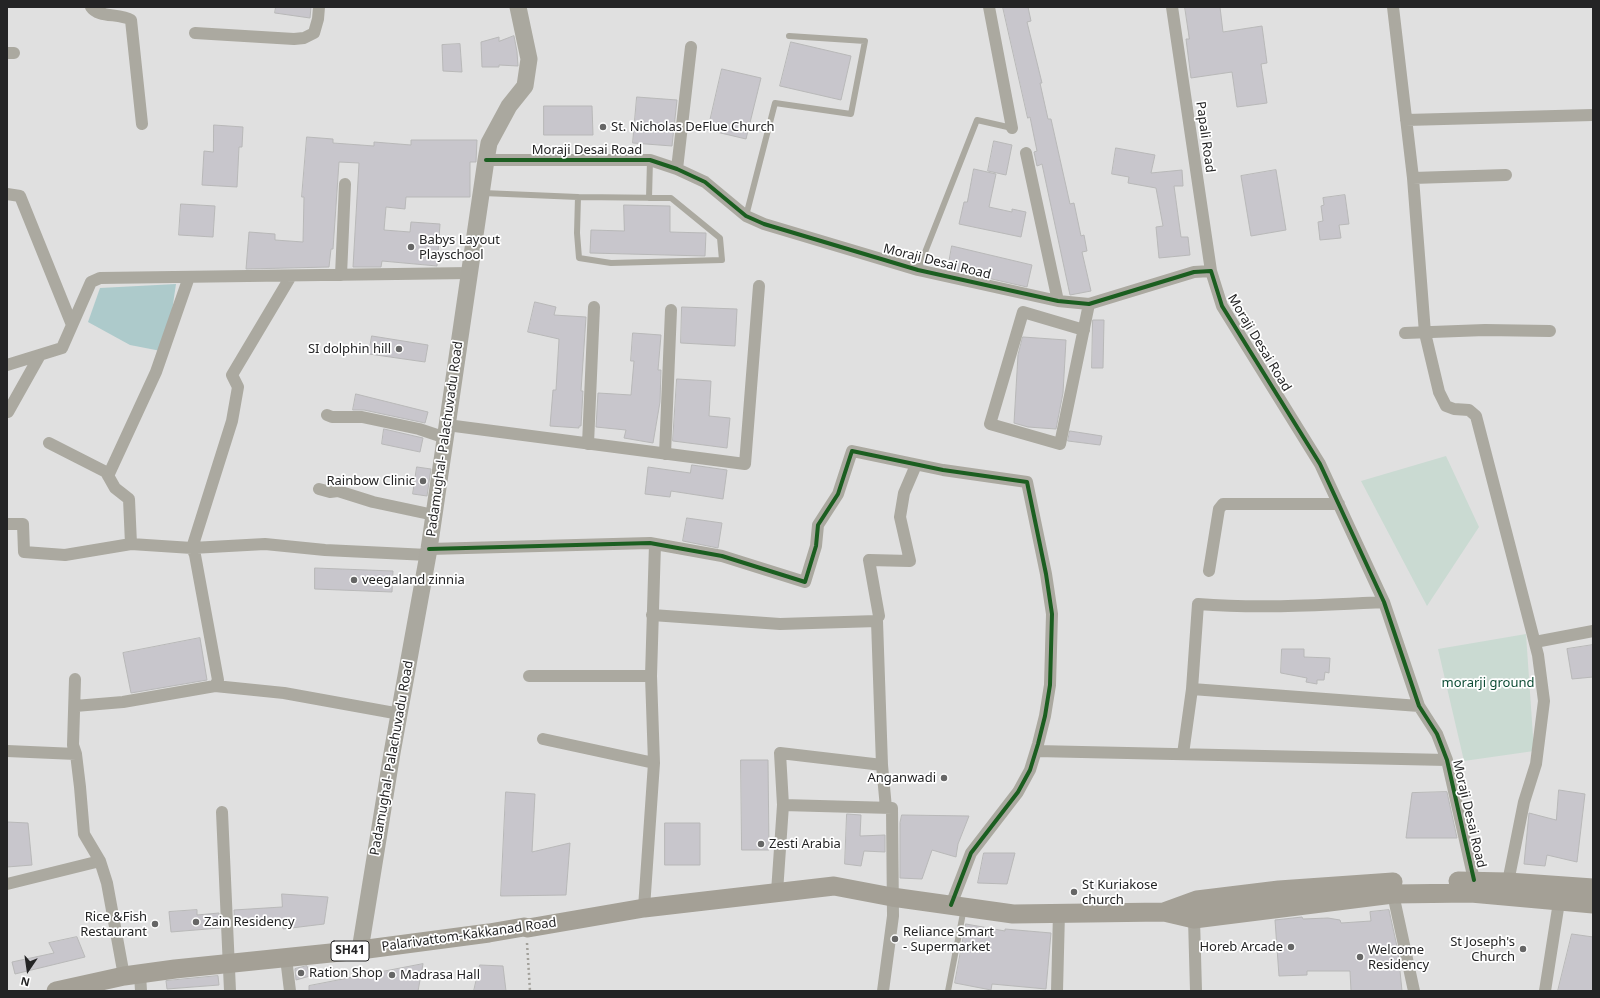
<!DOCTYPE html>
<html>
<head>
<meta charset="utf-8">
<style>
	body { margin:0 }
	#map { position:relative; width:1600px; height:998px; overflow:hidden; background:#e0e0e0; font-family:"Noto Sans",sans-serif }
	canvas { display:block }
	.frame { position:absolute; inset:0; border:8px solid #242425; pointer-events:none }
	.north { position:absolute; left:8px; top:950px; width:40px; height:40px; -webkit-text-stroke:3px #fff; paint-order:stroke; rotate:193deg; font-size:11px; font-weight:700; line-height:16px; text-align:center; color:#242425 }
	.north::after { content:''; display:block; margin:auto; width:14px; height:18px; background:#242425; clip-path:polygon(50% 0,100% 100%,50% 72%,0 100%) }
</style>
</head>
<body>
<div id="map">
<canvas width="1600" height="998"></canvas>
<div class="frame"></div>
<div class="north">N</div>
</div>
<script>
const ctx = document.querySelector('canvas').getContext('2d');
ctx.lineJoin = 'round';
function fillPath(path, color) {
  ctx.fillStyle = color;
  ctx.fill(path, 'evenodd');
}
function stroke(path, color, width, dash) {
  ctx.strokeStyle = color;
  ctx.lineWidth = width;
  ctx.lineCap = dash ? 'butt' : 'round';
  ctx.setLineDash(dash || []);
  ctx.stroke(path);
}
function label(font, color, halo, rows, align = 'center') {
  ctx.font = font + ' "Noto Sans",sans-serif';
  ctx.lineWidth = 3.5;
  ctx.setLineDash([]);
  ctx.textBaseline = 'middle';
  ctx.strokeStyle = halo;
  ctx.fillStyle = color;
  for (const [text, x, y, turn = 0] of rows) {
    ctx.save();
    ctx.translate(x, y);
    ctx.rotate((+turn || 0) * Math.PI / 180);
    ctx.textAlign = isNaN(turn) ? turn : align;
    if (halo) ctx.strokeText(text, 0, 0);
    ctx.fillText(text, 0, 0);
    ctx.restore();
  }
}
fillPath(new Path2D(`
	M1446,456L1479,527L1427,606L1361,481Z
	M1526,634L1534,751L1464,761L1438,649Z`), '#cadad2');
fillPath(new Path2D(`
	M176,284L166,352L130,345L88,322L100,288Z`), '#adcacb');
const building = new Path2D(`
	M276,7H311L310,18L275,13Z
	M1003,7H1028L1031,21L1027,22L1042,83H1040L1048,119H1051L1070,204L1074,203L1081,236L1084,235L1087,251L1082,252L1091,291L1070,295L1042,164L1037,166L1034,152L1037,151L1030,117L1028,118Z
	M1185,7H1220L1223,32L1262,26L1267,63L1261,64L1267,103L1237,107L1232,72L1191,78L1186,39H1189Z
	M514,36L517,52L518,66L499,65V67H482L481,42L499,37V41Z
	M791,42L851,56L841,100L780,86Z
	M460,44L462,72L443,71L442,45Z
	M722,69L761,78L746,139L708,130Z
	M637,97L677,100L672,146L633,143Z
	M544,106H592L593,135H544Z
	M214,125L243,127L242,147H239L237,187L202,185L204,151L213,152Z
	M307,137L333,139V143L374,146V142L411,145V140H477L476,162H470V197H406L405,209L386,207L384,230L410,232L411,222L440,224L437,266L382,261L381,267H353L359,163L339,162L333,249H331L329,267L246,269L249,232L275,234V240L303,242L304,197H302Z
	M994,141L1012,145L1006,175L988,171Z
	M1116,148L1155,155L1151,173L1182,170L1183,186H1174L1181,237H1188L1190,255L1159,258L1156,227L1163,226L1156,188L1128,183L1129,177L1112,174Z
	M974,169L996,174L989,207L1012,212V209L1026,212L1021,237L959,224L964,202H967Z
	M1276,170L1286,230L1251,236L1241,176Z
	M1345,195L1349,224L1339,225L1341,238L1320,240L1318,222L1323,221L1321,206L1324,205L1323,198Z
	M181,204L215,206L213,237L179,235Z
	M624,205L670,206V232L706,233L705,256L590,253L591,230L624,231Z
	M952,246L1032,265L1027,287L948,269Z
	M535,302L556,307L554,315L586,317L581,391H583L581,426H579V428L550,426L553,390H556L559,339L528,332Z
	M682,307L737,309L735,346L681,343Z
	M1093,320H1104L1103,368H1092Z
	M633,333L661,335L658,370H661L660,402L653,443L624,438L626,430L596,427L598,393L631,395L634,361H631Z
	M372,336L428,345L425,362L369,354Z
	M1023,337L1066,340L1063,393L1056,429L1028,427L1014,423L1018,355Z
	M677,379L711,381L709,416L730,418L727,448L673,441Z
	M356,394L428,412L425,423L364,410H353Z
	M384,429L423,438L420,452L382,444Z
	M1070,431L1102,436L1100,445L1068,441Z
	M692,465L727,470L723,499L671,491L670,497L645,494L648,467L690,473Z
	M417,467L431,469L427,496L413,494Z
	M687,518L722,523L718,548L683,541Z
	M315,568L393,571L392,592L315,589Z
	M200,638L207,680L131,693L123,653Z
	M1593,645V677L1572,679L1567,649Z
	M1282,649H1304V657L1330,658L1329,673L1325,672L1324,680H1317V684L1306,682L1307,678L1281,673Z
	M741,760H768L769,850H742Z
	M1559,790L1585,794L1577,862L1547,855L1545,866L1524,864L1529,813L1556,820Z
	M506,792L535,794L532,852L570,843L566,895L501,896Z
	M1447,792L1457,838H1406L1412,793Z
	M847,814L861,815L860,836L885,835V852L864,851L861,866L845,864Z
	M902,815L969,816L958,844L956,857L932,850L922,879L900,878V823Z
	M7,822L28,823L32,865L7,867Z
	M665,823H700V865H665Z
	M984,853H1015L1007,884L978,883Z
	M282,894L328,897L324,924L283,929V923L235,926L234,910L282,907Z
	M197,910V915L219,913L220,928L171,932L169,912Z
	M1389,910L1398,951L1402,991H1351L1350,971H1307V975L1279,976L1275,920L1302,917L1303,919L1328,918L1340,920L1341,923L1371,921L1370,912Z
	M966,924L1005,931V929L1051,933L1046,989L992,984L991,990L955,983Z
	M1572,934L1593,937V991H1558Z
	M77,937L85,957L15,974L12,962L54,953L49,943Z
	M423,964L418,991H309V986Z
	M480,965L503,966L506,991H474Z
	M307,966L310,976L296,980L295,969Z
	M218,976L219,985L167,989L166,981Z`);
fillPath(building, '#c8c6cc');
stroke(building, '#b8b8b8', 1);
stroke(new Path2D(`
	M527,943L530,991`), '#a2a09a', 2.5, [2, 3]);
stroke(new Path2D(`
	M483,193L578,197L577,233L579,258L611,263L722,260L720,238L671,198L578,197
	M649,198L650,160
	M746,216L775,103L851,114L865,41L789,36
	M918,270L977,120L1012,128
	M948,991L964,908`), '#aba9a0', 6);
stroke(new Path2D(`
	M91,7C98,18 120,13 131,20L142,124
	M989,7L1012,128
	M1172,7L1211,271
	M1393,7L1413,178L1425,333L1439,392L1446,406L1454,409L1469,410L1476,416L1538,655L1544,701L1536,764L1524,802L1508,882
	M195,33L294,39L304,38L314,33L318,19L319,7
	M7,53H14
	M1406,120L1593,115
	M1026,153L1058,301
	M486,160H650L677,169L705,182L746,216L764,224L918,270L1058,301L1089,304L1194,272L1211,271L1222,306L1320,464L1384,602L1419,706L1437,734L1447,760L1474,880
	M677,169L691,47
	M1413,178L1506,175
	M7,194L20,196L72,325
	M341,275L345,184
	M291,276L232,375L238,387L232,421L192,548L265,544L325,550L428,555
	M1084,330L1023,312L990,424L1060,444L1089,304
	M1405,333L1485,330L1550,331
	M7,365L62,348L91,282L100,278L470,273
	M8,412L40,355
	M327,415L332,417H362L419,429L446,438
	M447,425L745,464L759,286
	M49,443L106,472L115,488L129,499L131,544
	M588,444L594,307
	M665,454L671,310
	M108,476L156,372L189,277
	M319,489L330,492L338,491L373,502L434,515
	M7,524H23L24,552L65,555L131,544L192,548L195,555L218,680L215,686L123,702L75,706
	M429,549L650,543L722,556L805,582L816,546L818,525L838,494L852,451L943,470L1027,482L1046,574L1052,614L1050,685L1045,716L1038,744L1030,770L1018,792L971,853L951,905
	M1209,571L1219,509L1223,504H1339
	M652,615L780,624L877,621L882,765L780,753L783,805L777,892
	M879,616L869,560L910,561L900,517L904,493L916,465
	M1535,642L1593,631
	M529,676H651
	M75,679L73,745L76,754L80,787L84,834L100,861L107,883L124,976
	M215,686L284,693L400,714
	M1192,689L1198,604C1261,609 1321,605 1384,602
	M543,739L654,763
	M7,751L76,754
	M1036,751L1447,760
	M1183,754L1192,689L1419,706
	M882,765L886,808
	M783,805L892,808L893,916L883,991
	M222,812L230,991
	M7,884L100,861
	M1393,894L1414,991
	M644,908L654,763L651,676L655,544
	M1194,919L1196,991
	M286,958L290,991
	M140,974L141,991
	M1057,991L1059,913
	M1545,991L1559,902`), '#aba9a0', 12);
stroke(new Path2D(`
	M360,950L392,753L429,549L486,160L489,143L509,106L525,86L529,59L518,7`), '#aaa89f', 17);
stroke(new Path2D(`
	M1458,881L1508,882L1593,888
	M1164,912L1197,900L1279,890L1393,882
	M56,991L124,976L175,969L360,950L489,933L524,927L528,928L644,908L834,886L892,897L1013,914L1164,912L1194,919L1393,894L1471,893L1593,904`), '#a4a096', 19);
stroke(new Path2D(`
	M486,160H650L677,169L705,182L746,216L764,224L918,270L1058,301L1089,304L1194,272L1211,271L1222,306L1320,464L1384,602L1419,706L1437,734L1447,760L1474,880
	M429,549L650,543L722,556L805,582L816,546L818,525L838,494L852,451L943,470L1027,482L1046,574L1052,614L1050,685L1045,716L1038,744L1030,770L1018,792L971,853L951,905`), '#1b5e20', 4);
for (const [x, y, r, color] of [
	[603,127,4,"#666"],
	[411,247,4,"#666"],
	[399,349,4,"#666"],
	[423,481,4,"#666"],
	[354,580,4,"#666"],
	[944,778,4,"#666"],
	[761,844,4,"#666"],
	[1074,892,4,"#666"],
	[196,922,4,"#666"],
	[155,924,4,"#666"],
	[895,939,4,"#666"],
	[1291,947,4,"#666"],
	[1523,949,4,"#666"],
	[1360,957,4,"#666"],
	[301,973,4,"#666"],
	[392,975,4,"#666"]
]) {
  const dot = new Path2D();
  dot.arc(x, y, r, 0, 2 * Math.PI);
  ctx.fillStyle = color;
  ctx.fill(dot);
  stroke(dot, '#fff', 1.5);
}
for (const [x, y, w] of [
	[350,951,38]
]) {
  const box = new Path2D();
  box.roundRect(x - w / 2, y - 10, w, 20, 3);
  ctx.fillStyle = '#fff';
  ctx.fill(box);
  stroke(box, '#242425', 1);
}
label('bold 12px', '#242425', null, [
	["SH41",350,951]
]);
label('13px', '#242425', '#fff', [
	["St. Nicholas DeFlue Church",611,127],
	["Babys Layout",419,240],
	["Playschool",419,255],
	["SI dolphin hill",391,349,"right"],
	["Rainbow Clinic",415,481,"right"],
	["veegaland zinnia",362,580],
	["Anganwadi",936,778,"right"],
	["Zesti Arabia",769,844],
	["St Kuriakose",1082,885],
	["church",1082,900],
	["Rice &Fish",147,917,"right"],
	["Restaurant",147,932,"right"],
	["Zain Residency",204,922],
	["Reliance Smart",903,932],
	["- Supermarket",903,947],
	["St Joseph's",1515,942,"right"],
	["Church",1515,957,"right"],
	["Horeb Arcade",1283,947,"right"],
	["Welcome",1368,950],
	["Residency",1368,965],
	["Ration Shop",309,973],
	["Madrasa Hall",400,975]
], 'left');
label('13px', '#242425', '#fff', [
	["Papali Road",1205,137,82],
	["Moraji Desai Road",587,150],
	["Moraji Desai Road",937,262,14],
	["Moraji Desai Road",1259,343,59],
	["Padamughal- Palachuvadu Road",445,439,-82],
	["Padamughal- Palachuvadu Road",392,758,-80],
	["Moraji Desai Road",1469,814,77],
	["Palarivattom-Kakkanad Road",469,935,-8]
]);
label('13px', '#0d4c35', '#fff', [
	["morarji ground",1488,683]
]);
</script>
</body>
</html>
